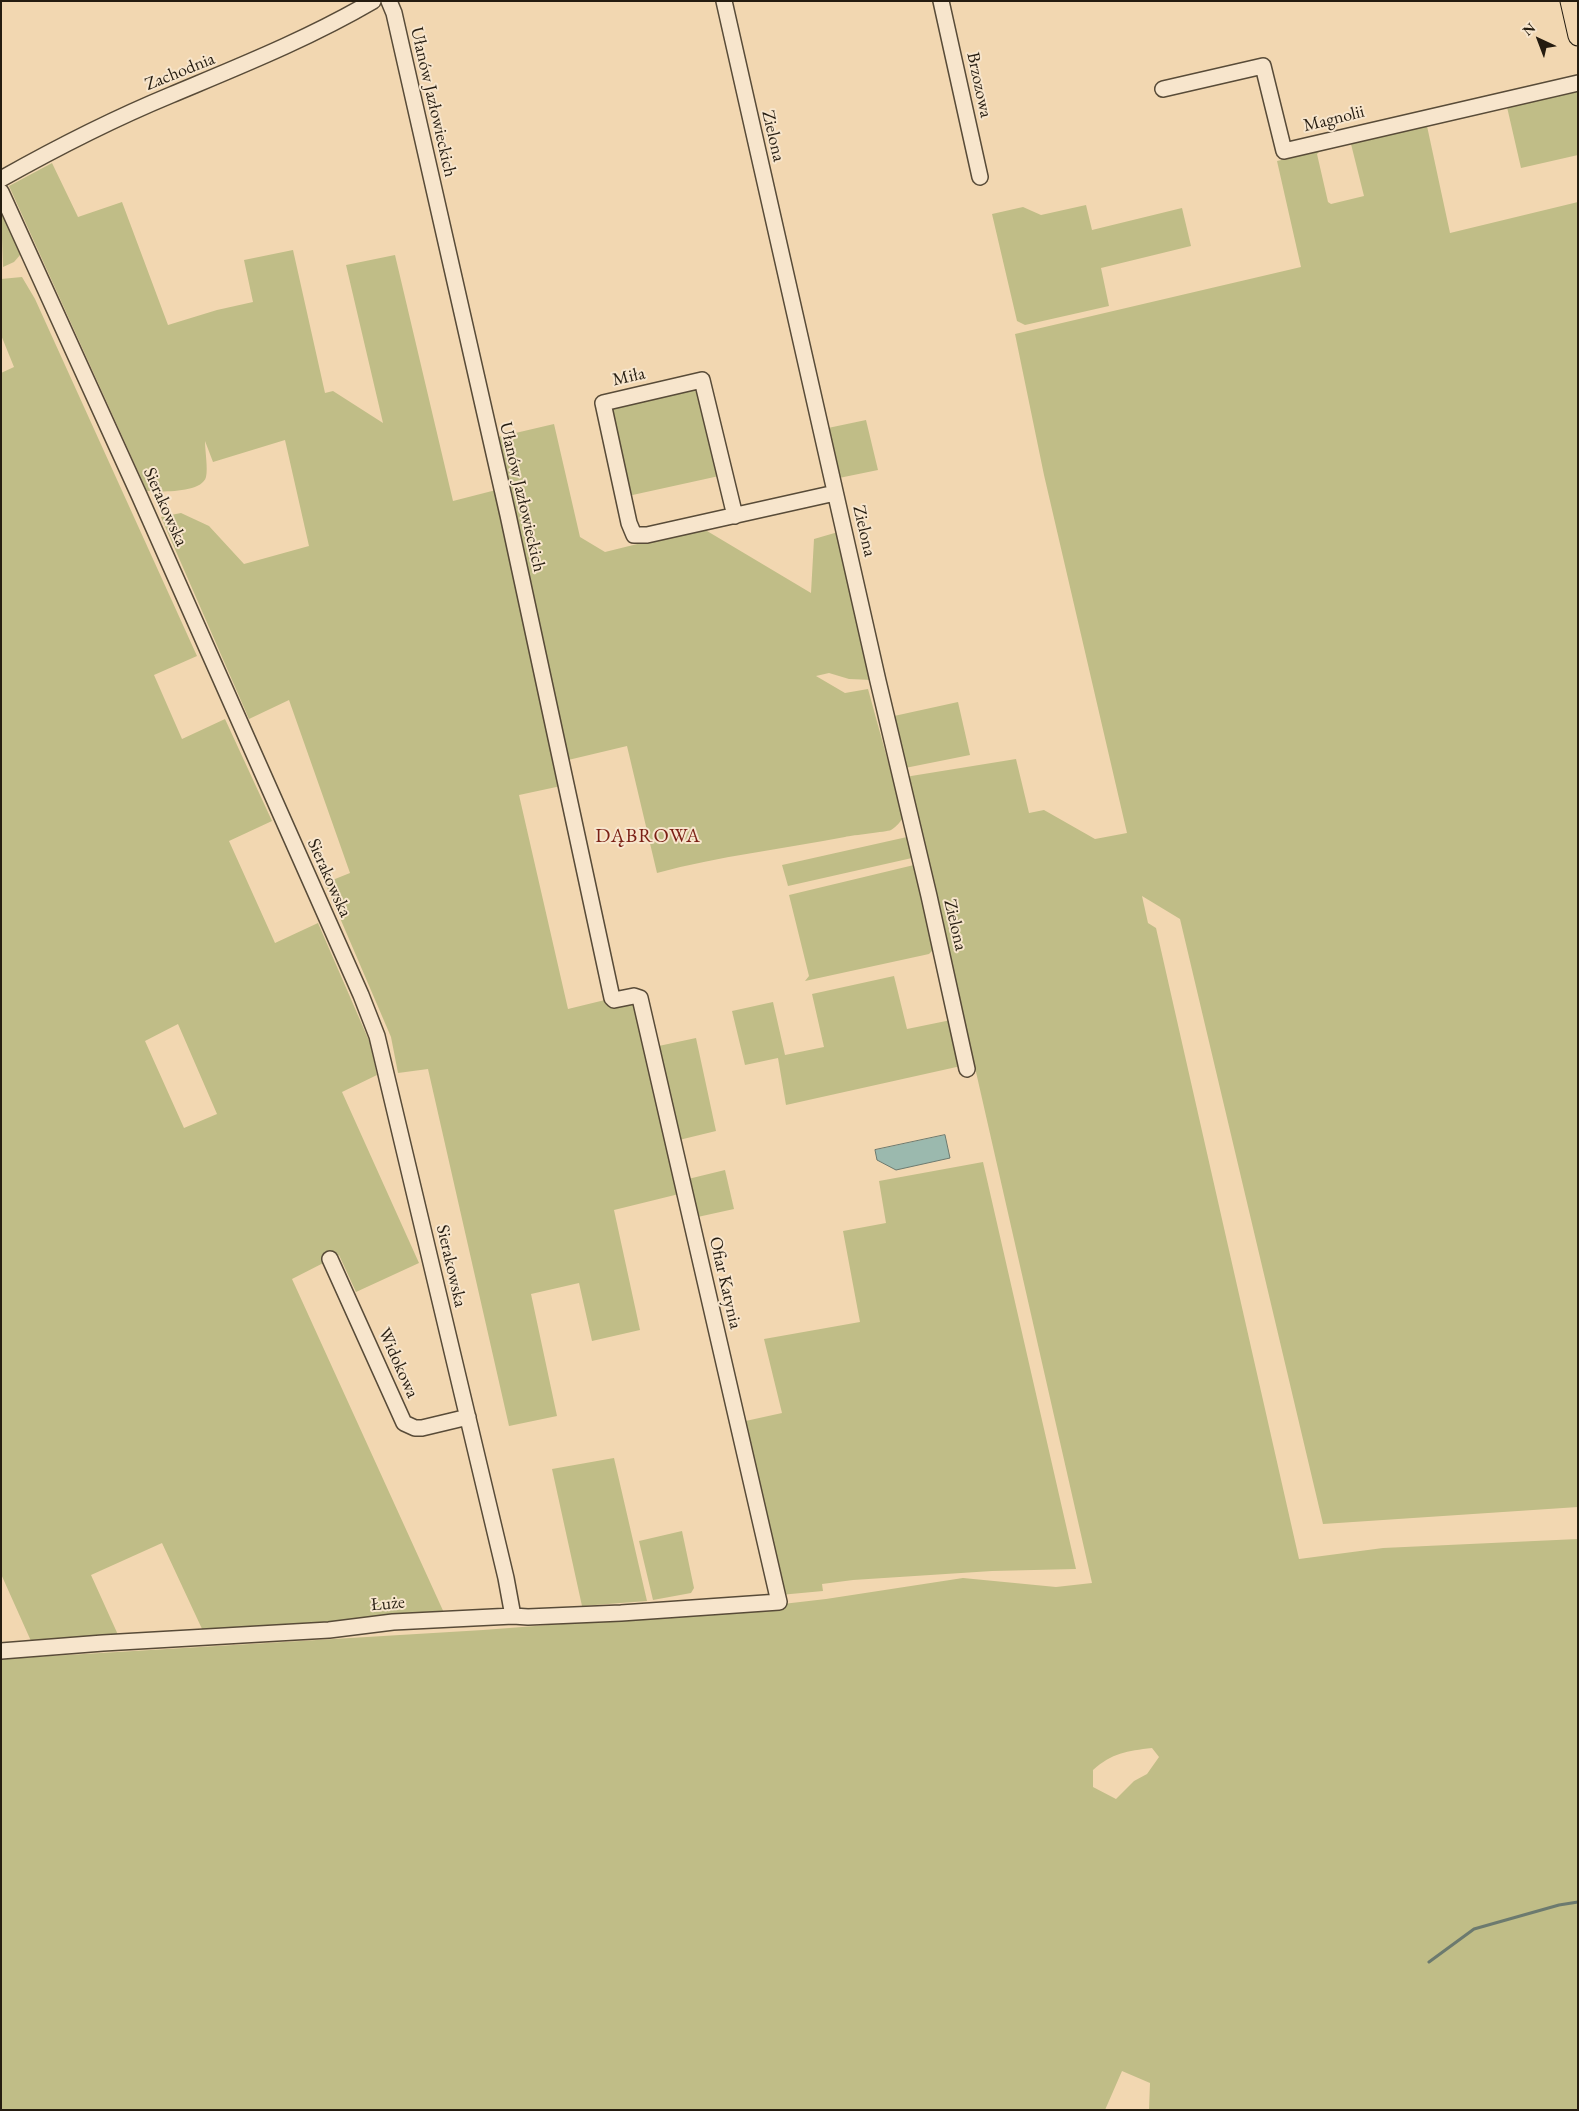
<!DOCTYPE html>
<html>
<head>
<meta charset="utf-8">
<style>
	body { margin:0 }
	#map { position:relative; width:1579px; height:2111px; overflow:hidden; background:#f2d7b1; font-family:"EB Garamond",serif }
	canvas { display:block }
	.frame { position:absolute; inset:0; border:2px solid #251c10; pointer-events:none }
	.north { position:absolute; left:1514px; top:15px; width:50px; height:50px; -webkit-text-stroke:4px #f7e5cc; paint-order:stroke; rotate:317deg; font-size:14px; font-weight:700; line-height:20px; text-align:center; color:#251c10 }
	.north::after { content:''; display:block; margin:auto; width:18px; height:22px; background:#251c10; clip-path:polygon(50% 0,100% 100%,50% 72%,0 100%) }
</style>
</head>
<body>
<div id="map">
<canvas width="1579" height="2111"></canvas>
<div class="frame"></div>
<div class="north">N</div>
</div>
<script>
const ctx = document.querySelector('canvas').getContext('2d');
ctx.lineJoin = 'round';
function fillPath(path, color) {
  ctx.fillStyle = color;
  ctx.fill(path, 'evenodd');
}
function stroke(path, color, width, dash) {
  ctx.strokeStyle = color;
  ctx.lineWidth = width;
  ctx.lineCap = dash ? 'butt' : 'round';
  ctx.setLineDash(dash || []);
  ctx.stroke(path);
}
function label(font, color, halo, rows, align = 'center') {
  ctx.font = font + ' "EB Garamond",serif';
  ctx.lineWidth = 4;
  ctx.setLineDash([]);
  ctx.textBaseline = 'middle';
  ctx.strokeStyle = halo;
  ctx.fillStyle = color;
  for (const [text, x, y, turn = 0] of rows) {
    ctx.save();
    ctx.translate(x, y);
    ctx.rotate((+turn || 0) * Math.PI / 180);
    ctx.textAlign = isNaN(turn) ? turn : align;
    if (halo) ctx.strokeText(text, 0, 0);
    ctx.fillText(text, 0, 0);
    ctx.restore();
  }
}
fillPath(new Path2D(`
	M1578,90V155L1521,168L1507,107Z
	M1427,126L1450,233L1578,202V1507L1323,1524L1180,919L1142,896L1148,923L1156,928L1299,1559L1383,1548L1578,1539V2110H1149L1150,2083L1122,2071L1105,2110H1V1659L483,1630L705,1613L826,1599L963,1578L1056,1587L1092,1583L976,1072L961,1023L905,777L1016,759L1029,813L1044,810L1095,839L1127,833L1044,475L1015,334L1301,267L1277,161L1320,151L1317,154L1328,202L1331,204L1364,196L1351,144ZM1152,1748L1159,1757L1147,1774L1134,1781L1116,1799L1093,1787V1770C1112,1753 1127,1751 1152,1748Z
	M52,163L78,217L122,202L168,325L217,310L253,302L244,260L293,250L325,393L333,391L383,423L346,265L395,255L453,501L496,490L561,786L519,795L568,1009L609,999L633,998L683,1193L614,1210L640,1330L592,1341L579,1283L531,1294L557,1416L509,1426L428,1069L398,1073L391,1037L325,883L350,873L289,700L249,719L161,517L181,513L209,526L244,564L309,546L285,440L213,462L205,441C205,451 208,468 206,477C202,493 160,492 147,491L9,186Z
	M1086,205L1092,230L1182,208L1191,246L1101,268L1109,306L1025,325L1017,321L992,214L1023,207L1041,215Z
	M1,209L20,245L21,254L14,262L3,267Z
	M22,277L35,299L197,656L154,675L182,739L225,719L272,821L229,841L275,943L318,923L370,1043L377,1075L342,1092L419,1263L356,1292L339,1255L292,1279L445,1615L203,1631L162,1543L91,1575L119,1637L31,1641L1,1574V373L14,367L1,335V279ZM178,1024L217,1114L184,1128L145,1041Z
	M690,388L701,395L719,476L628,496L610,414L616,405Z
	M866,420L878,470L839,478L828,428Z
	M554,424L580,537L605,552L702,528L811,593L814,539L838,532L873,680L849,679L829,673L816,676L845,693L868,689L903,816C902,821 896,827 891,830C886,832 853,835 845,837C783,849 719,856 657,873L627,746L564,761L494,438Z
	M958,702L970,755L905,768L894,716Z
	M907,837L912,858L788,886L782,865Z
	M914,865L933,950L929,954L805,981L809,976L789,895Z
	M894,976L907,1029L951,1020L961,1066L786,1105L778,1058L745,1065L732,1011L773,1002L785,1055L824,1047L812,994Z
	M696,1038L716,1131L675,1141L654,1047Z
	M983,1162L1076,1569L992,1571L853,1580L822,1584L823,1591L780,1595L741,1422L782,1413L764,1339L860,1322L843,1231L886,1223L879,1181Z
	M725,1170L734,1209L693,1218L684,1180Z
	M614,1458L647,1601L582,1606L552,1469Z
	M682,1531L694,1588L691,1593L653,1600L639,1541Z`), '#c0bd87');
const water = new Path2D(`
	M945,1135L950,1158L896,1170L877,1160L875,1150Z`);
fillPath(water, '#9bb9ae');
stroke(water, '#6c7a6f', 1);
stroke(new Path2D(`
	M1429,1962L1474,1929L1559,1905L1578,1902`), '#6c7a6f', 3);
const minor = new Path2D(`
	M724,1L878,681L929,896L967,1069
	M941,1L980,177
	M1163,89L1263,66L1284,151L1578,83
	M1,179C56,148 113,119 171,95C240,66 308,39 373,1
	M1,192L139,495L361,995L377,1036L506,1578L513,1616
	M735,516L702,380L603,403L629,523L634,535H647L835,493
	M330,1259L404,1423L415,1428H422L468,1417
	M1,1651L103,1643L329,1630L393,1622L513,1616L528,1617L621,1613L779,1602L640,998L634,996L614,1000L612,998L508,515L394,13L389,1`);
const major = new Path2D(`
	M1570,1L1578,36`);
stroke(minor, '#584b38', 18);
stroke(major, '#251c10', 21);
stroke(minor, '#f7e5cc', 15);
stroke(major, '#f2d7b1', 19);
label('18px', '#251c10', '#f7e5cc', [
	["Zachodnia",180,72,-22],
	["Brzozowa",979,85,78],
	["Ułanów Jazłowieckich",433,102,77],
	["Magnolii",1334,119,-14],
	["Zielona",773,136,77],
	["Miła",629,377,-13],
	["Ułanów Jazłowieckich",522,497,77],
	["Sierakowska",165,507,66],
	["Zielona",864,531,77],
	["Sierakowska",329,878,66],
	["Zielona",955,925,77],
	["Sierakowska",451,1266,77],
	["Ofiar Katynia",725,1283,77],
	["Widokowa",398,1363,66],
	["Łuże",388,1604,-5]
]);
ctx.letterSpacing = '1px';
label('20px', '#7a1f14', '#f7e5cc', [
	["DĄBROWA",648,837]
]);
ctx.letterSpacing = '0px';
</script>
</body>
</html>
